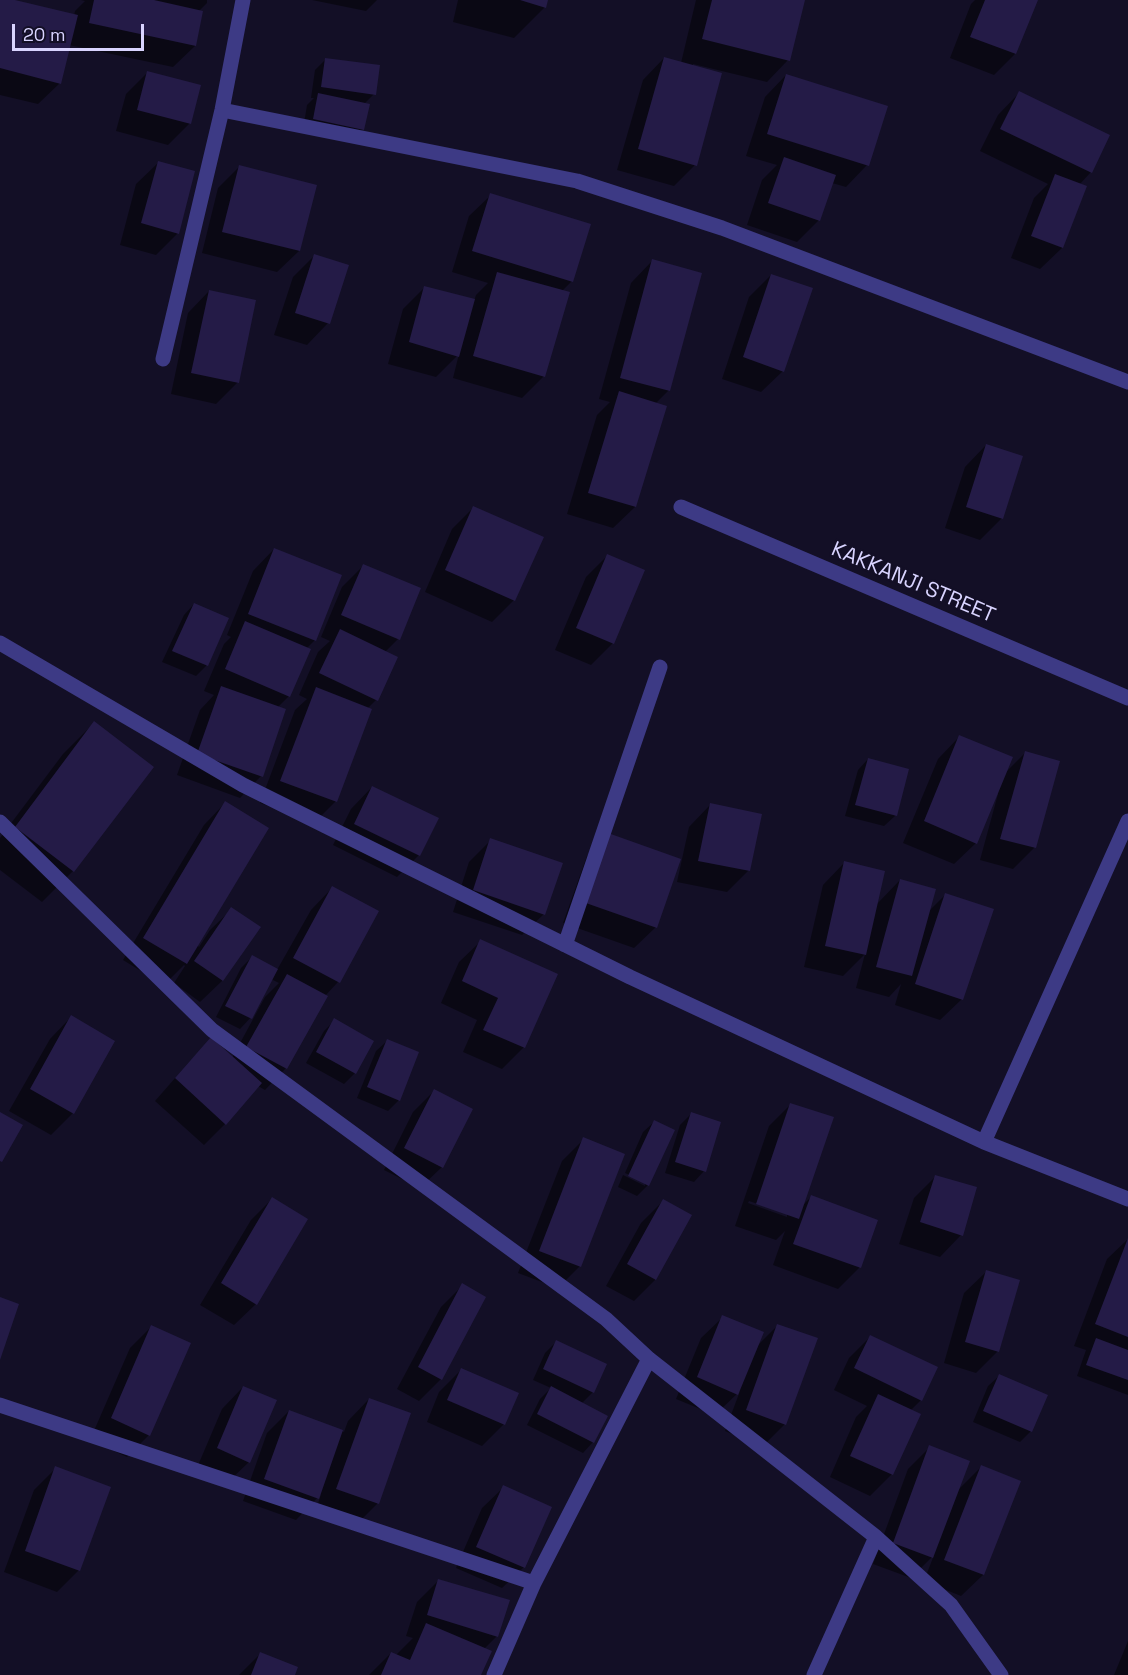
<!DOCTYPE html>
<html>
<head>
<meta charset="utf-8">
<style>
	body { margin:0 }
	#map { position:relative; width:1128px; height:1675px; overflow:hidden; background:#130f26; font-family:"Space Grotesk",sans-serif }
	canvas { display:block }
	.scale { position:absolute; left:12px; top:24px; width:132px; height:27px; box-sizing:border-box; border:3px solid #d9d4ff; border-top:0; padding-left:8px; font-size:18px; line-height:21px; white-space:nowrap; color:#d9d4ff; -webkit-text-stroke:4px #130f26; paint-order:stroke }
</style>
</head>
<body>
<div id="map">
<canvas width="1128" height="1675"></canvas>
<div class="scale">20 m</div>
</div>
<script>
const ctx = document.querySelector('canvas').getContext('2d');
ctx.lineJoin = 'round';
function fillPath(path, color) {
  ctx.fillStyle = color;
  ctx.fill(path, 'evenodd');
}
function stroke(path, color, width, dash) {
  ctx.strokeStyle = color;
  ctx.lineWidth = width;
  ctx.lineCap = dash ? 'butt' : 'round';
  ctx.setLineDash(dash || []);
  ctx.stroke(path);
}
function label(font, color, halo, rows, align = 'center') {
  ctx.font = font + ' "Space Grotesk",sans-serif';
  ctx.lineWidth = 4.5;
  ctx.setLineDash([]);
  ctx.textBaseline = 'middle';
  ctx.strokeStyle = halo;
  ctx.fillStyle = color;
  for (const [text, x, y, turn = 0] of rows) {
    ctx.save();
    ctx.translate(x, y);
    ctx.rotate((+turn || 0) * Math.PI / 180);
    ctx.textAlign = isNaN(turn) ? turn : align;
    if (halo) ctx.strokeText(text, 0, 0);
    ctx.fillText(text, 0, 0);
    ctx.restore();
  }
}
fillPath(new Path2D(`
	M0,0H9L74,16L75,11L85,1L81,0H207V3L199,11L195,46L173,67L69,45L60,83L38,104L0,95Z
	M312,0H377L366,11Z
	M458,0H547L545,7L514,38L453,22Z
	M696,0H803L788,60L767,82L693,64L695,165L674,186L617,170L643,80L664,58L681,63Z
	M975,0H1036L1015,54L994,75L950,58L971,4Z
	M326,59L374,94L364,104L363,129L352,140L303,130L307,105L314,98H311L315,70Z
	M147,73L190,123L168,145L116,131L126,94Z
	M786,75L867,165L846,187L832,183L819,220L797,242L747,225L762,180L777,165L746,156L765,97Z
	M1019,93L1091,172L1079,185L1062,248L1040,269L1011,258L1034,198L1048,184L980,151L998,115Z
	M158,163L178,233L156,255L120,245L136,184Z
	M240,166L299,251L277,272L202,253L218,188Z
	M491,195L572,281L562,291L544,376L522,398L453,378L459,354L436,377L388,364L403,309L425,287L474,301L476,295L488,283L452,272L469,216Z
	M314,256L328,323L307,345L274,335L293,277Z
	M652,261L669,390L655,404L635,507L613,528L567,514L597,415L610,402L599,399L631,283Z
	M771,275L783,371L761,392L722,379L749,297Z
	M209,291L238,382L216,404L171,394L188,313Z
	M986,445L1002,518L980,540L945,528L965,467Z
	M474,507L514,600L492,622L425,592L452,529Z
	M274,549L315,640L307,648L289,696L277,708L261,776L240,798L177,775L200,710L214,695L204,691L224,644L231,637L227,635L253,571Z
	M607,556L613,643L591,665L555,650L586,577Z
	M364,565L398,639L385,652L376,700L368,708L336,801L314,823L260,803L295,710L307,699L299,695L318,652L330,641L321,637L342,587Z
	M194,604L227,619L206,666L196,676L162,662L184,615Z
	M94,723L73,871L42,902L0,870V838L63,754Z
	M959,737L1004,774L1025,753L1058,762L1034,848L1013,869L980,860L998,794L996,793L976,843L954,864L903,843L938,759Z
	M868,759L895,816L884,826L845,816L858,770Z
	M372,787L419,855L397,877L333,845L351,809Z
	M225,803L197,945L199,947L210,930L232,909L259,927L222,981L200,1002L174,983L185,966L184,965L164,985L123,960L204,825Z
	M710,805L749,870L727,892L677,882L689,827Z
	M608,835L656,927L634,948L563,923L587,856Z
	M491,840L544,914L522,935L453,912L469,862Z
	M844,863L876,905L900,880L928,912L946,894L962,999L940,1020L895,1005L901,984L889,997L856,988L865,954L843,976L804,967L823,885Z
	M332,888L338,982L325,996L286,1068L265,1090L258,1086L225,1124L204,1145L155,1101L190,1061L211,1040L232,1058L265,997L279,983L271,979L253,1014H254L240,1029L216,1017L241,968L252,957L277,970L311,910Z
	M481,941L524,1047L502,1069L463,1052L477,1020L441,1003L459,962Z
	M71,1017L73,1113L51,1135L9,1111L50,1039Z
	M335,1020L372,1042L355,1073L344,1084L306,1063L324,1031Z
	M387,1041L399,1100L388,1111L357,1098L376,1051Z
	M434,1091L442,1167L420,1188L384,1170L413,1112Z
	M791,1104L801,1207L811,1197L876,1221L859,1268L838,1289L773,1265L785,1231L776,1240L735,1226L769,1126ZM749,1201L787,1214V1217L748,1203Z
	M691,1114L704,1171L694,1182L665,1173L680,1125Z
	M654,1122L648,1185L637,1196L618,1187L623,1175L645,1186V1182L625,1173L643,1132Z
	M584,1139L580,1266L558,1288L518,1273L562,1161Z
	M936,1176L961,1235L940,1257L899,1244L914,1198Z
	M272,1199L256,1304L234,1325L200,1305L251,1220Z
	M663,1201L655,1280L634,1301L606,1286L641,1223Z
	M1128,1239V1395L1077,1376L1086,1350L1074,1346L1107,1259Z
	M986,1272L998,1351L976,1373L944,1363L964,1293Z
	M463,1285L441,1379L419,1401L397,1389L441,1307Z
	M723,1317L756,1347L778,1325L785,1424L763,1446L725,1431L740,1391L715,1415L676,1399L701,1338Z
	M151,1327L149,1435L127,1457L90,1440L130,1348Z
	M870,1337L921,1400L910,1411L892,1474L870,1496L830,1477L856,1417L867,1406L834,1390L849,1358Z
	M556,1342L593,1392L581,1404L593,1442L583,1453L527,1425L540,1399L551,1388L533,1380L545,1353Z
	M461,1370L504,1424L482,1446L427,1422L439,1392Z
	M999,1376L1031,1431L1020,1442L973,1422L988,1386Z
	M243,1387L249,1462L227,1483L196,1470L222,1409Z
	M369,1399L409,1414L377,1504L356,1525L316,1510L321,1494L296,1520L243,1501L267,1433L289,1411L344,1432L348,1421Z
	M930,1447L957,1491L981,1467L1019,1482L983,1575L961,1596L924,1581L934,1555L911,1578L873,1564L908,1469Z
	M56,1468L79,1570L57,1592L4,1572L34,1490Z
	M504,1487L524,1567L502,1588L456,1568L482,1508Z
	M439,1580L497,1636L484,1649L480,1675H369L391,1653L396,1655L413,1638L406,1636L417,1602Z
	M1128,1641V1675H1114Z
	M261,1653L293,1675H239Z`), '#0007');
fillPath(new Path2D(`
	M0,0H15L78,15L61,84L0,68Z
	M94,0H154L203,11L196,46L89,23Z
	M520,0H548L546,8Z
	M712,0H805L790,61L702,39Z
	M985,0H1038L1016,54L970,37Z
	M664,57L722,73L697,166L638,149Z
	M325,58L380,65L376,95L321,87Z
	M147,71L201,85L191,124L137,110Z
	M786,74L888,106L869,166L767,134Z
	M1019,91L1110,135L1092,173L1000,129Z
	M318,93L370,104L364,130L313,119Z
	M784,157L836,175L820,221L768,203Z
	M158,161L195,171L179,234L141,223Z
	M239,165L317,185L300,251L222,232Z
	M1055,174L1087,186L1063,248L1031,236Z
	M490,193L591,224L573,282L472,251Z
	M314,254L349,265L330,324L295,313Z
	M652,259L702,273L670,391L620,378Z
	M497,272L570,292L545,377L473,356Z
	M771,274L813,288L784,372L743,357Z
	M424,286L475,299L459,357L409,342Z
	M209,290L256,300L239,383L191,373Z
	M619,391L667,406L636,507L588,493Z
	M986,444L1023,456L1003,519L966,507Z
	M473,506L544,537L515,601L445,570Z
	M274,548L342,575L316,641L248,614Z
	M607,554L645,570L614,644L576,628Z
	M363,564L421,588L400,640L341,615Z
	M194,603L229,618L208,666L172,651Z
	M245,621L311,649L290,697L225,669Z
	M340,629L398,657L378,701L319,673Z
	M221,686L286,709L263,777L197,754Z
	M316,687L372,709L337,802L280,781Z
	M94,721L154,767L74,872L15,827Z
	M959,735L1013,757L977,844L924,821Z
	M1025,751L1060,761L1036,848L1000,839Z
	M868,758L909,769L897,816L855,805Z
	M372,786L439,818L420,856L354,824Z
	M225,801L269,828L187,964L143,938Z
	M710,803L762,814L750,871L698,861Z
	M608,833L681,859L657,928L583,902Z
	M490,838L563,863L545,915L473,890Z
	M844,861L885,871L866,955L825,946Z
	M900,879L936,889L912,976L876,967Z
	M332,886L379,911L340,983L293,958Z
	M945,893L994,909L963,1000L915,984Z
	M231,907L261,927L223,981L194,961Z
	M480,939L558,974L525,1048L483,1030L498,998L462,981Z
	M252,955L278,969L252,1019L225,1006Z
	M287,974L328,996L287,1069L246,1047Z
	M71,1015L115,1041L74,1114L30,1089Z
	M334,1018L374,1041L356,1074L316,1052Z
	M211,1037L262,1083L226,1125L175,1078Z
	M387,1039L419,1052L400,1101L367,1087Z
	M434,1089L473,1109L443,1168L404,1148Z
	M790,1103L834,1117L799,1219L756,1204Z
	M0,1112L23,1125L2,1162L0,1161Z
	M691,1112L721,1122L706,1172L675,1162Z
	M654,1120L675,1130L649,1186L628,1176Z
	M583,1137L625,1154L581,1267L539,1251Z
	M935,1175L977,1187L963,1236L920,1222Z
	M811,1195L878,1220L861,1268L793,1244Z
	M272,1197L308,1219L257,1305L221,1283Z
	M663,1199L692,1215L656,1280L627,1264Z
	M1128,1238V1337L1095,1324Z
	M986,1270L1020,1280L999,1352L965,1342Z
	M462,1283L486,1297L442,1380L418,1367Z
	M0,1297L19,1304L0,1360Z
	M722,1315L764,1332L738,1395L697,1377Z
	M777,1324L818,1338L786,1425L746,1410Z
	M151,1325L191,1343L150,1436L111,1418Z
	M870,1335L938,1367L922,1401L854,1368Z
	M1096,1338L1128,1350V1380L1086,1365Z
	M556,1340L607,1364L594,1393L543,1369Z
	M461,1368L519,1393L505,1425L447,1400Z
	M999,1374L1048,1395L1032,1432L983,1411Z
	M243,1386L277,1400L250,1463L217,1448Z
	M551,1386L608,1416L594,1443L537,1414Z
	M878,1394L921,1414L893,1475L850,1456Z
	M369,1398L411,1413L379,1504L336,1489Z
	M289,1410L343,1430L319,1499L264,1479Z
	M929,1445L970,1461L933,1558L893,1543Z
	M981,1465L1021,1481L984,1575L944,1560Z
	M55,1466L111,1487L80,1571L25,1551Z
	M503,1485L552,1507L525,1568L476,1547Z
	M438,1579L510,1600L498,1637L427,1615Z
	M426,1623L492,1651L481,1675H381L391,1652L410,1660Z
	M260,1652L298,1667L295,1675H251Z`), '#241b47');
stroke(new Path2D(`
	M222,110L577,181L722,228L1128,382
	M163,359L222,110L243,0
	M681,507L1128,698
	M0,643L243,785L630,977L984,1142L1128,1199
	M0,822L212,1030L606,1319L649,1359L876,1537L951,1605L1001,1675
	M565,945L660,667
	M984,1142L1128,821
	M0,1405L534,1583L494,1675
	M534,1583L649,1359
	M814,1675L876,1537`), '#3d3a85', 15);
label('21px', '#d9d4ff', '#130f26', [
	["KAKKANJI STREET",913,583,23]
]);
</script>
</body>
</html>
